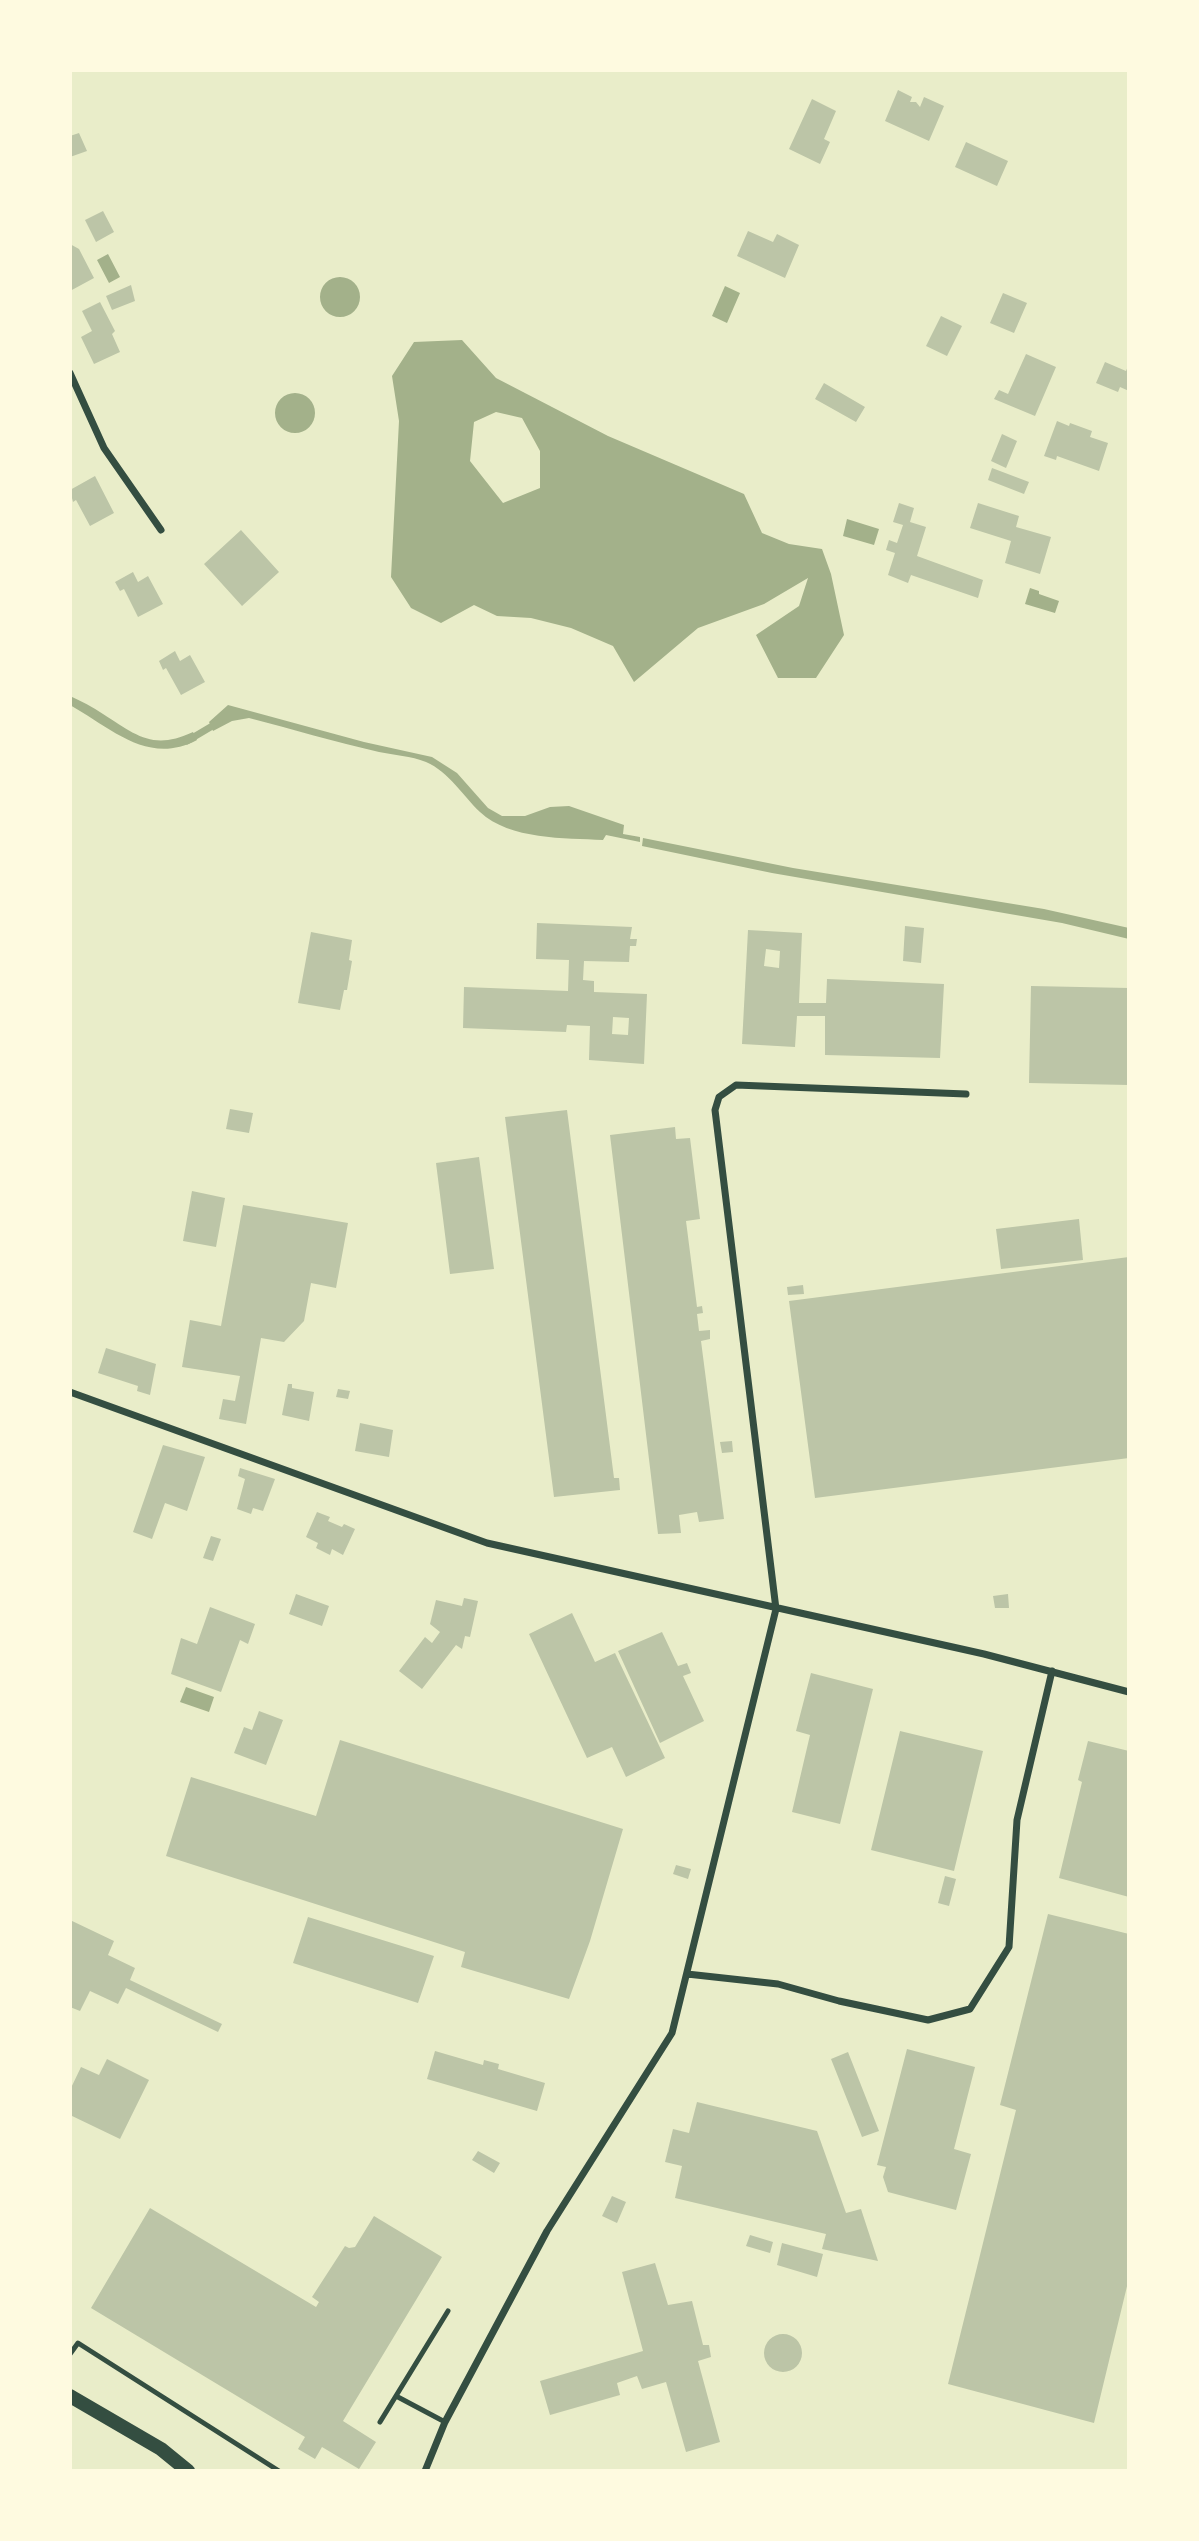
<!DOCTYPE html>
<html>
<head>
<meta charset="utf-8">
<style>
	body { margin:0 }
	#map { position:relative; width:1199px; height:2541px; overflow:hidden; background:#e9edc9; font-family:"Work Sans",sans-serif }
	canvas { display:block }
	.frame { position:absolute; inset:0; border:72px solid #fefae0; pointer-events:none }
</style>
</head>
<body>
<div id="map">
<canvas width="1199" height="2541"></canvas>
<div class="frame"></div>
</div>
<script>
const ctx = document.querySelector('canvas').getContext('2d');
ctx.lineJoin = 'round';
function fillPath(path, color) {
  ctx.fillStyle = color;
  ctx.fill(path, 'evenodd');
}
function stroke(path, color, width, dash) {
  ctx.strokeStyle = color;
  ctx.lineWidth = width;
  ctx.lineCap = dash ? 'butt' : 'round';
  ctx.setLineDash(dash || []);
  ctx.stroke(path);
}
fillPath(new Path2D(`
	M108,254L120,277L109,283L97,260Z
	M320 297a20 20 0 1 1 40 0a20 20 0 1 1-40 0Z
	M725,286L740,293L727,323L712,316Z
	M462,340L496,378L608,436L744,494L762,533L789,544L822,549L831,574L844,635L816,678H778L756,635L799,606L808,578L764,604L698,628L634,682L613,646L571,628L531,618L497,616L474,605L441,623L411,608L391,577L399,421L392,376L414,342ZM496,412L522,418L540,451V488L503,503L470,461L474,422Z
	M275 413a20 20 0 1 1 40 0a20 20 0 1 1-40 0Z
	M847,519L879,529L874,545L843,536Z
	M1030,588L1039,591V594L1059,601L1055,613L1025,604Z
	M70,696C81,701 93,707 103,714C136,735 153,751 193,732L197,740C148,766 111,728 70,705Z
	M228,705L364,742L432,757L457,773L488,808L502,816H525L550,807L569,806L624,825L623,834L640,837V842L606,835L603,840C565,838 510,840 480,812C463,796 449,772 426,762C411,756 394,755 379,752C335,742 292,729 249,718L232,721L213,731L209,722Z
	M643,838L793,868L1044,909L1129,928V939L1062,923L772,873L642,846Z
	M186,1687L214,1697L209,1712L180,1702Z`), '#a3b18a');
stroke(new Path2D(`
	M187,741L219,722`), '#a3b18a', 7);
fillPath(new Path2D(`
	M898,90L912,97L910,102H916L920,107L924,97L944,106L929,141L885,121Z
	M812,99L836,111L824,139L830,142L820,164L789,149Z
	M79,133L87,151L70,157V136Z
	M966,142L1008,161L997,186L955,167Z
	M103,211L114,232L96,242L85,220Z
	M748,231L773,242L777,234L799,245L785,278L737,256Z
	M70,244L79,249L94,278L70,291Z
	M131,285L135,301L112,310L106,296Z
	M1003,293L1027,303L1014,333L990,323Z
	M100,302L115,331L112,334L120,352L94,364L81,337L92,331L82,311Z
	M941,316L962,326L947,356L926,346Z
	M1026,354L1056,367L1035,416L994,399L999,390L1008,394Z
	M1105,362L1126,371L1129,364V391L1120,387L1118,392L1096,383Z
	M824,383L865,407L856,422L815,399Z
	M1057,421L1069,426L1070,423L1092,431L1090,437L1108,443L1099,471L1057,456L1056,460L1044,456Z
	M1002,434L1017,441L1006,468L991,461Z
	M992,468L1029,482L1024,494L988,480Z
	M95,476L114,513L90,526L76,500L73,502L70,490Z
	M899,503L914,508L910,522L926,527L917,556L983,580L978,598L911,575L908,583L888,575L895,553L886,550L889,540L897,543L903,525L893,522Z
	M978,503L1019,516L1016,527L1051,537L1040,574L1005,563L1011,541L970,528Z
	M241,530L279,572L242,606L204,564Z
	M133,572L138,582L148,576L163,604L138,617L124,589L120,591L115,582Z
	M175,651L180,661L190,655L205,682L181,695L166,668L163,670L159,661Z
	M537,923L632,927L630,939H637L636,946H630L629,962L584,961L583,980L594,981V992L647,994L644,1064L589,1060L590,1026L567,1025L566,1032L463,1028L464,987L568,991L569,960L536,959ZM613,1017L629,1018L628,1035L612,1034Z
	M905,926L924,928L921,963L903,961Z
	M748,930L802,933L799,1003H826L827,979L944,984L940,1058L825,1055V1016H797L795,1047L742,1044ZM766,949L780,951L779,968L764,966Z
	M311,932L352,940L349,960L352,961L347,990H344L340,1010L298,1003Z
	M1031,986L1129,988V1085L1029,1083Z
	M230,1109L253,1113L249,1133L226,1129Z
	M567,1110L614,1478H619L620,1490L554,1497L505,1117Z
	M675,1127L676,1139L690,1138L700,1219L686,1221L697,1307L702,1306L703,1313L697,1314L699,1331L710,1330V1339L701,1341L724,1519L699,1522L697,1512L679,1515L681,1533L658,1534L610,1135Z
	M479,1157L494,1269L450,1274L436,1163Z
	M192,1191L225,1198L216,1247L183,1241Z
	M243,1205L348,1223L336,1288L311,1283L304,1321L284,1342L261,1338L246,1424L219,1419L223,1399L235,1401L240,1376L182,1367L190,1320L221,1326Z
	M1079,1219L1083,1260L1001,1269L996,1229Z
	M1129,1257V1458L815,1498L789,1301Z
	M803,1285L804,1294L788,1295L787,1287Z
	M106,1348L156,1364L150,1395L137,1391L138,1386L98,1373Z
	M288,1384H292V1388L314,1392L309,1421L282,1415Z
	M338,1389L350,1391L348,1399L336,1397Z
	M360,1423L393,1430L389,1457L355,1451Z
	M732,1441L733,1452L722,1453L720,1442Z
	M163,1445L205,1457L187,1511L165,1503L152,1539L133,1532Z
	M240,1468L275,1479L263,1511L253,1508L251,1514L237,1509L245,1479L238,1476Z
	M317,1512L330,1517L328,1521L342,1527L344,1524L355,1529L343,1555L332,1549L330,1555L316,1548L318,1543L306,1537Z
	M211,1536L221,1539L213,1561L203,1558Z
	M296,1594L329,1606L322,1626L289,1614Z
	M1008,1594L1009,1608H995L993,1596Z
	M464,1598L478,1601L470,1637L465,1636L462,1649L456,1645L422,1689L399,1671L425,1637L432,1643L440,1632L430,1624L436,1600L462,1606Z
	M210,1607L255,1624L248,1644L240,1640L221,1692L171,1674L181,1638L197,1644Z
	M572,1613L595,1662L615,1653L665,1758L626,1777L612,1747L587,1758L529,1634Z
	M662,1632L678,1666L687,1663L691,1673L683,1676L704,1721L660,1743L618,1651Z
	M811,1673L873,1689L840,1824L792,1812L810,1735L796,1731Z
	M259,1711L283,1720L266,1765L234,1753L244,1727L252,1730Z
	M900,1731L983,1751L954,1871L871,1850Z
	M340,1740L623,1829L590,1941L569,1999L461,1967L465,1952L166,1856L191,1777L316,1816Z
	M1088,1741L1129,1751V1897L1059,1878L1082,1782L1078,1780Z
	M676,1865L691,1869L688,1879L673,1874Z
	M945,1876L956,1879L949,1906L938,1903Z
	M1048,1914L1129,1934V2278L1094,2423L948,2384L1016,2110L1000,2105Z
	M308,1917L434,1956L418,2003L293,1963Z
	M70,1920L114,1941L108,1955L135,1968L130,1980L222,2024L218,2032L126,1988L118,2004L90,1991L80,2011L70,2007Z
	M907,2049L975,2067L954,2149L971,2154L956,2210L888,2192L883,2177L886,2167L877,2165Z
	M435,2051L483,2065L484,2060L499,2064L498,2069L545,2083L537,2111L427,2079Z
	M848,2052L879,2131L862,2137L831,2059Z
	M107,2059L149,2080L120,2139L70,2115V2090L81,2067L99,2075Z
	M697,2102L817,2131L846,2213L861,2209L878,2261L822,2249L826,2234L675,2198L682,2166L665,2162L673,2129L689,2133Z
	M478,2151L500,2163L494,2173L472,2160Z
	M612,2196L626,2202L617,2223L602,2216Z
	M150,2208L316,2307L319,2302L312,2297L345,2246L349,2248L355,2247L374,2216L442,2257L343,2421L376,2442L359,2469L322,2447L315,2459L298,2449L305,2437L91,2308Z
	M750,2235L773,2242L770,2253L746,2246Z
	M782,2243L823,2254L817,2277L777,2265Z
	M655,2263L668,2305L692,2301L703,2345H709L711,2357L698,2361L720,2442L686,2452L666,2382L642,2389L637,2376L617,2383L620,2395L550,2415L540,2381L643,2351L622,2272Z
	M764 2353a19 19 0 1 1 38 0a19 19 0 1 1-38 0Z`), '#bcc5a7');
stroke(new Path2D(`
	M70,2354L78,2343L279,2471
	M396,2396L445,2422
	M380,2422L448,2311`), '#344e41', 5);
stroke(new Path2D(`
	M70,373L104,448L161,530
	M70,1392L487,1543L984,1654L1129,1692
	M687,1974L778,1984L839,2001L928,2020L970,2009L1009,1947L1017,1820L1052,1671
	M425,2471L445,2422L547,2231L672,2033L776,1609L715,1110L719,1097L736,1085L966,1094`), '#344e41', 7);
stroke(new Path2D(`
	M70,2396L161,2449L188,2471`), '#344e41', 14);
</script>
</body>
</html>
